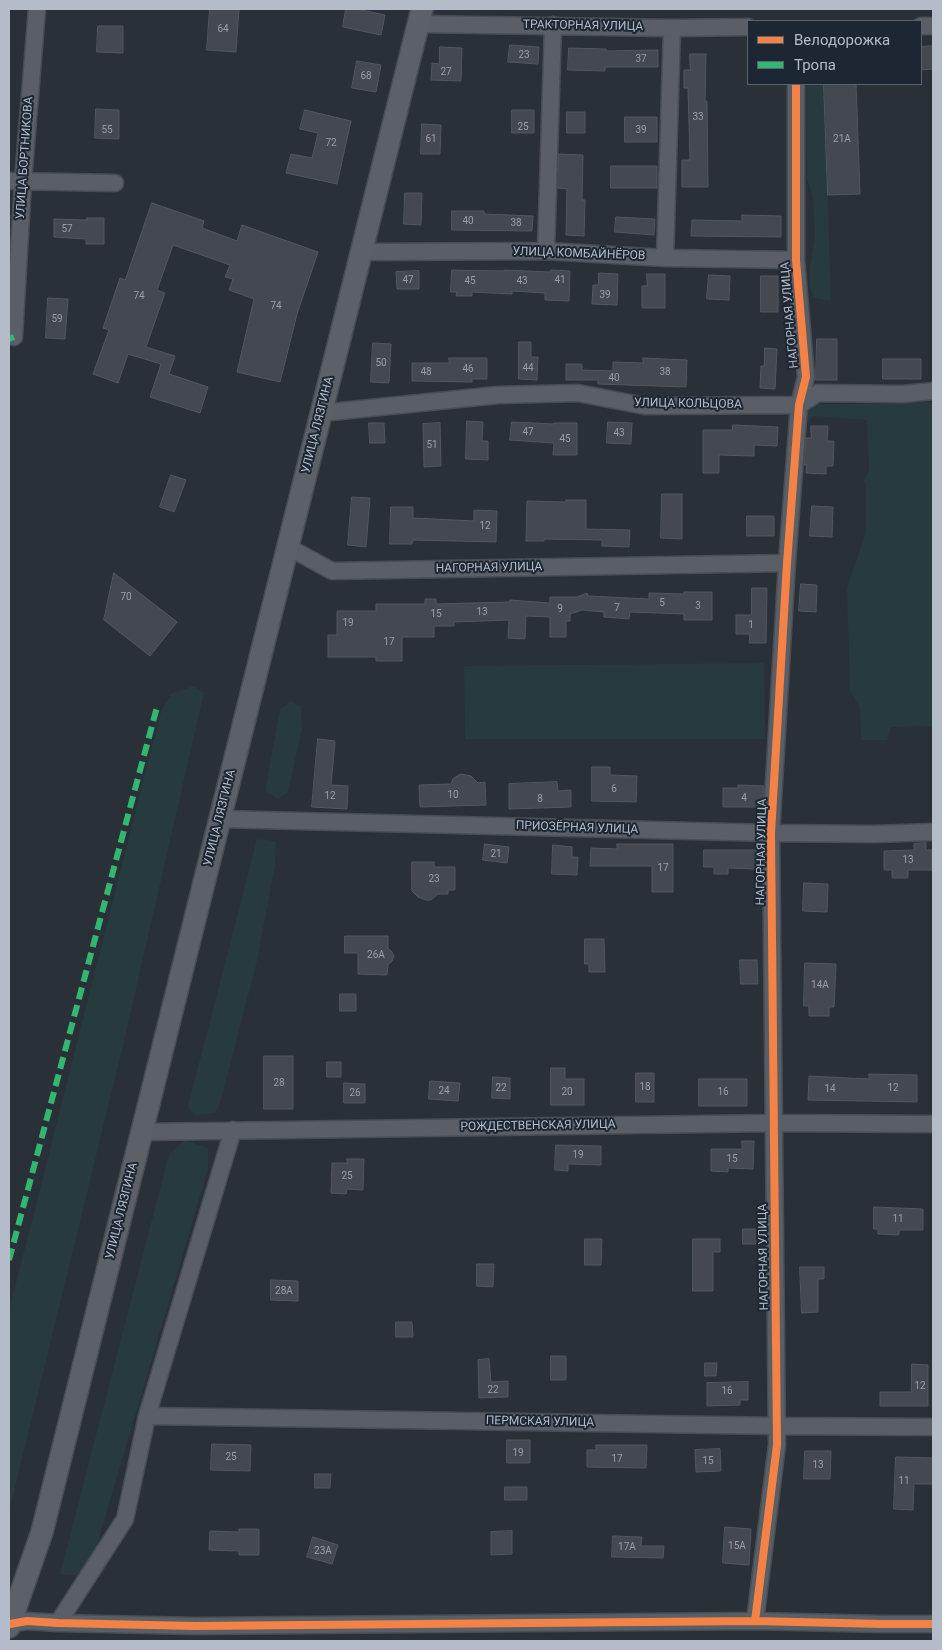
<!DOCTYPE html>
<html>
<head>
<meta charset="utf-8">
<style>
	body { margin:0 }
	#map { position:relative; width:942px; height:1650px; overflow:hidden; background:#2a3038; font-family:Roboto,sans-serif }
	canvas { display:block }
	.frame { position:absolute; inset:0; border:10px solid #b4bcc9; pointer-events:none }
	.legend { position:absolute; left:747px; top:20px; width:175px; height:65px; box-sizing:border-box; background:#1d2633; border:1px solid #59626f; margin:0; padding:6px 9px; list-style:none; font-size:15px; color:#b4bcc9 }
	.legend li { display:flex; align-items:center; gap:10px; height:25px }
	.legend b { width:25px; border:1px solid #59626f }
</style>
</head>
<body>
<div id="map">
<canvas width="942" height="1650"></canvas>
<div class="frame"></div>
<ul class="legend">
<li><b style="height:6px;background:#f48246"></b>Велодорожка</li>
<li><b style="height:6px;background:#33b770"></b>Тропа</li>
</ul>
</div>
<script>
const ctx = document.querySelector('canvas').getContext('2d');
ctx.lineJoin = 'round';
function fillPath(path, color) {
  ctx.fillStyle = color;
  ctx.fill(path, 'evenodd');
}
function stroke(path, color, width, dash) {
  ctx.strokeStyle = color;
  ctx.lineWidth = width;
  ctx.lineCap = dash ? 'butt' : 'round';
  ctx.setLineDash(dash || []);
  ctx.stroke(path);
}
function label(font, color, halo, rows, align = 'center') {
  ctx.font = font + ' Roboto,sans-serif';
  ctx.lineWidth = 4;
  ctx.setLineDash([]);
  ctx.textBaseline = 'middle';
  ctx.strokeStyle = halo;
  ctx.fillStyle = color;
  for (const [text, x, y, turn = 0] of rows) {
    ctx.save();
    ctx.translate(x, y);
    ctx.rotate((+turn || 0) * Math.PI / 180);
    ctx.textAlign = isNaN(turn) ? turn : align;
    if (halo) ctx.strokeText(text, 0, 0);
    ctx.fillText(text, 0, 0);
    ctx.restore();
  }
}
fillPath(new Path2D(`
	M808,84H824L831,301L814,298L810,288V266L815,237L813,197L807,179L806,87Z
	M933,402V726L891,727L887,740H861L860,708L850,690L847,588L866,532V484L863,482L869,470L867,420L813,416L806,424L804,405Z
	M764,663L765,739H465L464,666Z
	M194,686L204,693L121,1054L9,1512V1311L161,711L172,693Z
	M291,701L301,707L302,729L288,792L278,799L265,791L280,709Z
	M257,839L276,841L275,866L257,961L220,1104L215,1113L194,1115L188,1106Z
	M185,1140L208,1148V1169L91,1565L80,1576L60,1574L169,1154Z`), '#273a3e');
const building = new Path2D(`
	M210,9H239L236,52L207,50Z
	M346,9H357L385,15L381,35L343,27Z
	M98,26H123V53L97,52Z
	M510,45L539,47L538,64L508,62Z
	M933,46V69L921,70V47Z
	M440,47L462,48L461,81L431,80L432,63L439,64Z
	M569,48L606,49V51L658,50V67H605V71L568,70Z
	M690,54H706L705,101H707L708,187H682V160H690L688,88H684V70H690Z
	M357,61L381,65L376,92L352,88Z
	M824,84H856L860,194L828,195Z
	M96,109L119,110V139L95,138Z
	M305,110L351,121L337,184L286,173L291,154L312,158L318,133L300,129Z
	M512,110H534V133H512Z
	M567,112H585V133H567Z
	M625,117H657V142H625Z
	M422,124L441,125L440,154H421Z
	M559,154L583,155L582,200H585L584,236L566,235L567,189L558,188Z
	M611,166H657V188H611Z
	M405,193H422L421,225L404,224Z
	M152,203L204,221L202,228L237,241L242,225L318,252L297,314L280,382L237,372L254,299L229,290L233,279L225,277L230,265L173,245L157,290L165,293L146,347L175,356L169,374L208,387L200,413L150,397L161,364L128,354L118,383L93,374L109,330L103,328L120,278L125,280Z
	M452,211H484V214L533,216L532,231L452,230Z
	M742,215L781,216V237L691,236L692,220L742,221Z
	M616,217L655,219L654,235L615,232Z
	M87,218H104V244H86V239L54,237V219L87,220Z
	M452,270L504,271V270L550,272L551,270L570,271L569,301L545,300V293L512,291V294L472,292V296H456L457,292H451Z
	M419,271V289H397L396,272Z
	M599,273L618,274L617,305L592,304L593,285H598Z
	M647,274H665V308H642V286H647Z
	M709,275L730,276L729,300L707,299Z
	M761,276H778V312H761Z
	M48,298L68,299L65,339L46,338Z
	M817,339H837V380H816Z
	M519,342H531V357H538L537,380L519,379Z
	M373,343L391,344L389,383L371,382Z
	M765,348L777,349L775,389L760,388L761,366H764Z
	M449,358H487V379H472V382L412,381V363H449Z
	M643,358L687,360L686,387L598,384V380H566V364H582V370L613,371V362L643,363Z
	M883,359H921V379H883Z
	M467,421L483,422L482,441H488V460L466,459Z
	M512,422L554,424V423H577V455H553L554,443L510,440Z
	M608,422L632,423L631,444L607,443Z
	M369,423H384L385,443H370Z
	M440,423L441,466L424,467L423,424Z
	M733,425L778,427L777,446L754,445V456L719,455V473H703V430H732Z
	M811,426H828L827,441H834L833,466H826V474L806,473L807,465H804L806,438H811Z
	M171,475L186,480L174,512L160,507Z
	M662,494H682V539L661,538Z
	M352,497L370,498L366,547L348,545Z
	M566,500H586V529L630,530L629,547L602,546V540L544,539V541H526L527,501L566,502Z
	M812,506L833,507L832,537L810,536Z
	M391,507H413V518L474,521V510L497,511L496,542L413,540L412,544H390Z
	M747,516H774V536H747Z
	M114,573L177,622L150,656L104,620Z
	M801,584L817,585L816,612L799,611Z
	M752,588H767L766,643H749L750,634H736V615H751Z
	M684,592H712V620H684V614L630,612L629,619L604,617V612L582,610L570,614V621H566V637H550V617L526,616L525,639L508,638L509,620L454,622V626H434V637H402V661H376V657H328V635H337V611H376V604H425V599H436V604L510,602V600L550,603V597H577L587,593L588,596L649,599V593L684,594Z
	M318,739L335,741L331,785L348,786L347,809L312,807Z
	M592,767H610V775L637,776L636,802L592,801Z
	M461,774L471,776L478,783L485,782L486,805L420,807L419,785L451,784L453,779Z
	M557,782L558,791L571,790V807L509,809V784Z
	M738,785L764,786L763,807H723V788H738Z
	M926,843V850H932V870H908V878H892V870H884V851L914,850V844Z
	M485,844L509,847L507,863L483,860Z
	M617,844H673V892H652V866H590L591,848L617,849Z
	M553,845L572,847V857H578L577,875L552,874Z
	M704,850H757L756,869L728,868V874H714V867H704Z
	M412,862H434V867H455V890H448V894H438L431,900H426L418,897L412,891Z
	M804,883L828,884L827,912L803,911Z
	M345,936H388V948L392,952L394,956L392,961L388,965L387,975L358,974V953H345Z
	M585,939H604L605,972H589V964H585Z
	M740,960H757L758,984H741Z
	M805,963L836,964L834,1007H829V1016H809V1006H804Z
	M340,994H356V1011H340Z
	M264,1056H293V1109H264Z
	M327,1062H341V1077H327Z
	M551,1068H565V1079H584V1105H551Z
	M636,1073H654V1102H636Z
	M869,1074L917,1075V1102L808,1100L809,1076L869,1079Z
	M493,1077L510,1078V1099L492,1098Z
	M699,1079H747V1106H699Z
	M430,1081L460,1083L458,1101L429,1099Z
	M344,1083L365,1084V1103H344Z
	M742,1141H754L753,1169L728,1168V1172L711,1171V1149H742Z
	M556,1145L601,1146V1165L568,1164V1171L555,1170Z
	M347,1159H364L363,1190L347,1189L346,1194L331,1193L332,1163H347Z
	M874,1207L923,1209V1230H899V1235L878,1234V1229H874Z
	M743,1229H760V1244H743Z
	M585,1239H602L601,1265H585Z
	M693,1239H720V1252H713V1291H693Z
	M477,1264H494L493,1287L477,1286Z
	M800,1267H824V1279H818V1312L802,1313Z
	M271,1280L298,1281V1301L271,1300Z
	M396,1322H412L413,1337H396Z
	M551,1356H566V1380H551Z
	M489,1359L491,1382L508,1381V1397L479,1398L478,1360Z
	M705,1363H717L716,1376H705Z
	M912,1364L928,1365V1406H880V1392H911Z
	M748,1382V1400H740V1405L707,1406V1383Z
	M507,1440H530V1463H507Z
	M212,1444L251,1445L250,1471L211,1470Z
	M596,1445H647L646,1468L587,1467V1450H596Z
	M720,1449L721,1471L696,1472L695,1450Z
	M805,1451H831L830,1479H804Z
	M896,1457L933,1458V1484H914L913,1510L894,1509Z
	M315,1474H331L330,1488H315Z
	M505,1487H527V1500H505Z
	M725,1527L751,1529L749,1565L723,1563Z
	M239,1529H259V1555H239V1551L209,1550L210,1531L239,1532Z
	M512,1531V1554L491,1555V1532Z
	M613,1536L642,1537L641,1546H664L663,1558L612,1557Z
	M313,1537L338,1545L332,1564L307,1557Z`);
fillPath(building, '#444950');
stroke(building, '#52575f', 1);
const minor = new Path2D(`
	M418,24L672,28L748,27
	M921,26H933
	M9,181L115,183
	M546,251L553,25
	M361,252L546,251L665,258L796,260
	M665,258L672,28
	M14,337L23,181L37,9
	M321,413L498,395L578,393L645,406L799,405L818,393L903,394L933,391
	M288,547L332,571L787,563
	M220,819L771,833L875,834L933,832
	M142,1132L774,1123L933,1124
	M147,1416L777,1426L933,1427
	M755,1621L777,1445L771,833L787,563L799,405L806,377L796,260V84
	M58,1623L125,1519L147,1416L233,1130
	M10,1624L27,1621L58,1623L195,1626L755,1621L882,1624H933`);
const major = new Path2D(`
	M9,1627L42,1532L422,9`);
stroke(minor, '#484c53', 19);
stroke(major, '#484c55', 24);
stroke(minor, '#5a5e66', 16);
stroke(major, '#5c6168', 21);
stroke(new Path2D(`
	M9,339L14,337
	M9,1260L157,707`), '#33b770', 6, [12, 6]);
stroke(new Path2D(`
	M755,1621L777,1445L771,833L787,563L799,405L806,377L796,260V84
	M10,1624L27,1621L58,1623L195,1626L755,1621L882,1624H933`), '#f48246', 8);
label('10px', '#989fab', null, [
	["64",223,29],
	["23",524,55],
	["37",641,59],
	["27",446,72],
	["68",366,76],
	["33",698,117],
	["25",523,127],
	["55",107,130],
	["39",641,130],
	["61",431,139],
	["21А",842,139],
	["72",331,143],
	["40",468,221],
	["38",516,223],
	["57",67,229],
	["47",408,280],
	["41",560,280],
	["45",470,281],
	["43",522,281],
	["39",605,295],
	["74",139,296],
	["74",276,306],
	["59",57,319],
	["50",381,363],
	["44",528,368],
	["46",468,369],
	["48",426,372],
	["38",665,372],
	["40",614,378],
	["47",528,432],
	["43",619,433],
	["45",565,439],
	["51",432,445],
	["12",485,526],
	["70",126,597],
	["5",662,603],
	["3",698,606],
	["7",617,608],
	["9",560,609],
	["13",482,612],
	["15",436,614],
	["19",348,623],
	["1",751,625],
	["17",389,642],
	["6",614,789],
	["10",453,795],
	["12",330,796],
	["4",744,798],
	["8",540,799],
	["21",496,854],
	["13",908,860],
	["17",663,868],
	["23",434,879],
	["26А",376,955],
	["14А",820,985],
	["28",279,1083],
	["18",645,1087],
	["22",501,1088],
	["12",893,1088],
	["14",830,1089],
	["24",444,1091],
	["20",567,1092],
	["16",723,1092],
	["26",355,1093],
	["19",578,1155],
	["15",732,1159],
	["25",347,1176],
	["11",898,1219],
	["28А",284,1291],
	["12",920,1386],
	["22",493,1390],
	["16",727,1391],
	["19",518,1453],
	["25",231,1457],
	["17",617,1459],
	["15",708,1461],
	["13",818,1465],
	["11",904,1481],
	["15А",737,1546],
	["17А",627,1547],
	["23А",323,1551]
]);
label('12px', '#b4bcc9', '#1d2633', [
	["ТРАКТОРНАЯ УЛИЦА",583,26,1],
	["УЛИЦА БОРТНИКОВА",25,158,-86],
	["УЛИЦА КОМБАЙНЁРОВ",579,254,2],
	["НАГОРНАЯ УЛИЦА",790,315,-95],
	["УЛИЦА КОЛЬЦОВА",688,404,1],
	["УЛИЦА ЛЯЗГИНА",318,425,-76],
	["НАГОРНАЯ УЛИЦА",489,568,-1],
	["УЛИЦА ЛЯЗГИНА",220,818,-76],
	["ПРИОЗЁРНАЯ УЛИЦА",577,828,2],
	["НАГОРНАЯ УЛИЦА",762,852,-89],
	["РОЖДЕСТВЕНСКАЯ УЛИЦА",538,1126,-1],
	["УЛИЦА ЛЯЗГИНА",122,1211,-76],
	["НАГОРНАЯ УЛИЦА",764,1257,-91],
	["ПЕРМСКАЯ УЛИЦА",540,1422,1]
]);
</script>
</body>
</html>
